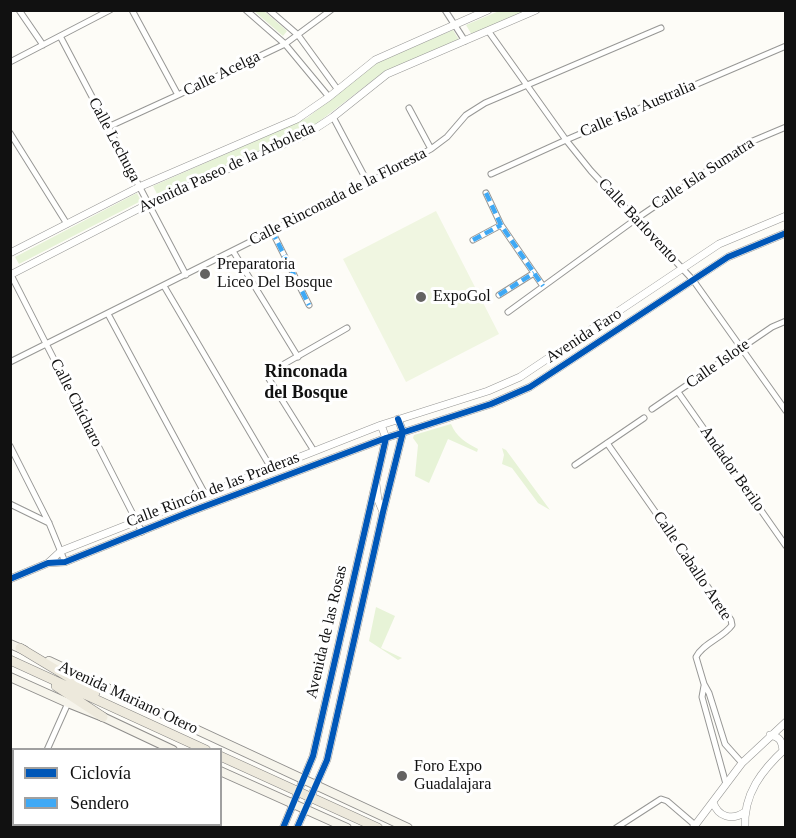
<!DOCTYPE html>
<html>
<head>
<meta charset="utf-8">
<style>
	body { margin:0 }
	#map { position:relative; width:796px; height:838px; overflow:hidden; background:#fdfcf7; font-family:"Times New Roman",serif }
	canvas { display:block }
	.frame { position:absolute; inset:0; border:12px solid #111; pointer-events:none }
	.legend { position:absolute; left:12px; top:748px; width:210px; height:78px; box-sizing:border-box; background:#fff; border:2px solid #a0a0a0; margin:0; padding:8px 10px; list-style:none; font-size:18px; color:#111 }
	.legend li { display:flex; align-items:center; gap:12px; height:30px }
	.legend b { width:30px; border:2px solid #a0a0a0 }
</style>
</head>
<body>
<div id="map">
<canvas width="796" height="838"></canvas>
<div class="frame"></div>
<ul class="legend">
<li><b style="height:8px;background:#0057b8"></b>Ciclovía</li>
<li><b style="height:8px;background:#3fa9f5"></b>Sendero</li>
</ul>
</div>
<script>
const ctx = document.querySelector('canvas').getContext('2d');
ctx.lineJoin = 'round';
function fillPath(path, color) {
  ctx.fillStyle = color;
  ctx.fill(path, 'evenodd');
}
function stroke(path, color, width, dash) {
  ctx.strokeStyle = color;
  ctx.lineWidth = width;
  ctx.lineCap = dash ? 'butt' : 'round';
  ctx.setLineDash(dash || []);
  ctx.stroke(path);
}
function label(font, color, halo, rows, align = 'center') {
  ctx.font = font + ' "Times New Roman",serif';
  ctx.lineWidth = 6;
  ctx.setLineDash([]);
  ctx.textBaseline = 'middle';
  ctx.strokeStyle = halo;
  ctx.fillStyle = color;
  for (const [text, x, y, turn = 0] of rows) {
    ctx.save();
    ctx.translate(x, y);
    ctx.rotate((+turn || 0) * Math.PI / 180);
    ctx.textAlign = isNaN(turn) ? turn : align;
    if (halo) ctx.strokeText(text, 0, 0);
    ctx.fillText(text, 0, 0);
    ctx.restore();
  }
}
fillPath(new Path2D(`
	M254,11H264L287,31L283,36Z
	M499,11H528L472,35L466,25Z
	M453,30L459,40L385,71L308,130L157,194L153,186L307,118L378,62Z
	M137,193L141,201L19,264L15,257Z
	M451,424C456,437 467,443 478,449L477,452L448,439L429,483L415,476L418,445L413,438L414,435Z
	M502,448L506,450L550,510L538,503L512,468L502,464L504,455Z
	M376,607L395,616L381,648L402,658L398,660L369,641Z`), '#e7f3d7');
fillPath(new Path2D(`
	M436,211L499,334L406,382L343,259Z`), '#f0f6e1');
const minor = new Path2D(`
	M19,10L43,45
	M132,10L178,95
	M246,10L285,44L329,97
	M269,10L298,35L338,90
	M445,10L465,41
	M489,32L566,140L591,171L693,280L786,411
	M60,36L186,275
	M10,62L110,10
	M409,108L431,149
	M333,117L368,183
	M108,127L178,95L285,44L331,10
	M10,133L67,224
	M491,174L566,140L786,46
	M486,193L501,225L543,286
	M272,231L309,305
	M473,240L501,225
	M233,251L298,357
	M10,273L142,532
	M164,286L271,468
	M499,295L534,273
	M508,312L636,219L748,143L786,127
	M108,314L205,494
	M10,362L368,183L431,149L447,137L466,115L485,103L661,28
	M678,392L786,546
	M652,409L772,327L786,321
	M607,443L731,620L732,625C723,638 703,643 696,657L704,684L709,693L725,744L742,763
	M10,446L49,523L65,562
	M314,451L269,379V375L272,371L347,328
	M575,465L644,418
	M10,504L49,523
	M704,686L702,697L726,784
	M47,750L68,703
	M10,778L14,779
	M113,824L119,828
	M12,828L14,824
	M616,828L661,799L667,801L695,825`);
const tertiary = new Path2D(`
	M10,253L139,187L297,119L329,97L375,60L488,10
	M10,275L148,204L307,134L333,117L387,74L536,10
	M376,484L378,500L383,512
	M48,563L61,551L381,425L488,391L520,377L719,244L786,216
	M10,579L48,563L65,562L187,513L386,438L491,404L530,387L728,257L786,233
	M770,735C780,737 782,741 783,751
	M713,802C718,817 732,821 745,812
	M283,828L313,756L386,438L381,425
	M297,828L327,760L383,512L403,432L398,419
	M693,828L742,763L786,722
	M745,828C743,794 762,770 786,748`);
const secondary = new Path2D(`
	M10,644L24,650
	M49,661L408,828
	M10,677L68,703L103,717L173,750
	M220,771L347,828`);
const primary = new Path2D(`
	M20,648L95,693
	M10,660L206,750
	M56,686L103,717
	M220,756L378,828`);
stroke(minor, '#979795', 7);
stroke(tertiary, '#979795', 8);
stroke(secondary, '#8e8d8b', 10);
stroke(primary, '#858482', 10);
stroke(minor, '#fffffe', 5);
stroke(tertiary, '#fffffe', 7);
stroke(secondary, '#f6f4eb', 8);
stroke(primary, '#ede9dc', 9);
stroke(new Path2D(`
	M486,193L501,225L543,286
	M272,231L309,305
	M473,240L501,225
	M499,295L534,273`), '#3fa9f5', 4.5, [9, 4.5]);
stroke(new Path2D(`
	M10,579L48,563L65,562L187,513L386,438L491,404L530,387L728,257L786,233
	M283,828L313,756L386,438
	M297,828L327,760L383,512L403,432L398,419`), '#0057b8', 6);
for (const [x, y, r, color] of [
	[205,274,6,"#646362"],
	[421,297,6,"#646362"],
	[402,776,6,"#646362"]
]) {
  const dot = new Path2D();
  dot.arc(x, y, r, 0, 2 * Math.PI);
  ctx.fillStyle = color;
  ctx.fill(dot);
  stroke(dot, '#fff', 2);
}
label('16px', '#111', '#fff', [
	["Calle Acelga",222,74,-26],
	["Calle Isla Australia",638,109,-23],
	["Calle Lechuga",114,140,62],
	["Avenida Paseo de la Arboleda",227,168,-25],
	["Calle Isla Sumatra",703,174,-33],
	["Calle Rinconada de la Floresta",338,197,-27],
	["Calle Barlovento",638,221,47],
	["Avenida Faro",584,336,-33],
	["Calle Islote",718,364,-35],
	["Calle Chícharo",76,403,63],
	["Andador Berilo",732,469,55],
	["Calle Rincón de las Praderas",213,490,-21],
	["Calle Caballo Arete",692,566,56],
	["Avenida de las Rosas",327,632,-77],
	["Avenida Mariano Otero",128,698,25]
]);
label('16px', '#111', '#fff', [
	["Preparatoria",217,265],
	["Liceo Del Bosque",217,283],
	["ExpoGol",433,297],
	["Foro Expo",414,767],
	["Guadalajara",414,785]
], 'left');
label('bold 18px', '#111', '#fff', [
	["Rinconada",306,372],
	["del Bosque",306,393]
]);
</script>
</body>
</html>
